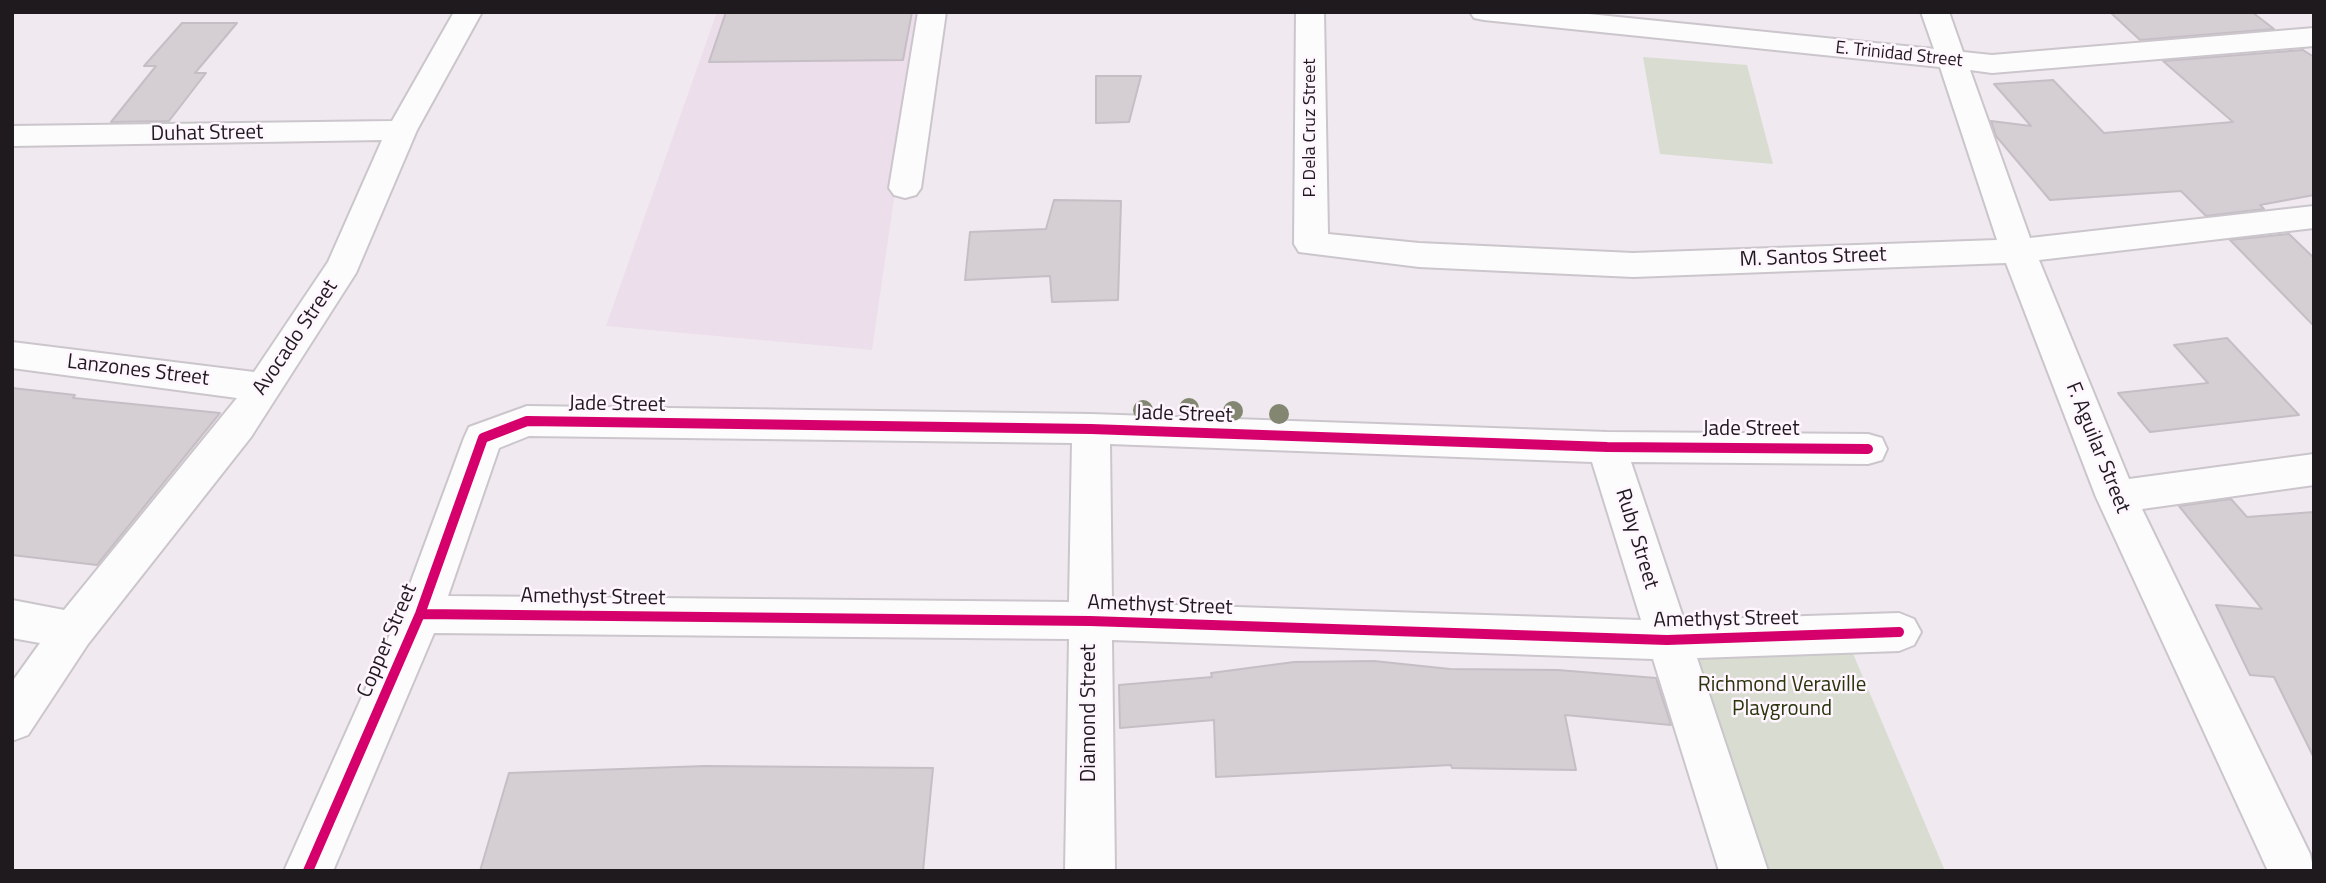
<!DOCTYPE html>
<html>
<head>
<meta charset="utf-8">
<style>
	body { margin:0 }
	#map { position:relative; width:2326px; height:883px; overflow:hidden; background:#f0e9f0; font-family:"Titillium Web",sans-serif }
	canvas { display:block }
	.frame { position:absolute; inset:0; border:14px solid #1e1a1e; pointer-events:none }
</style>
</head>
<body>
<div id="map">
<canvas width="2326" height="883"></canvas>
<div class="frame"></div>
</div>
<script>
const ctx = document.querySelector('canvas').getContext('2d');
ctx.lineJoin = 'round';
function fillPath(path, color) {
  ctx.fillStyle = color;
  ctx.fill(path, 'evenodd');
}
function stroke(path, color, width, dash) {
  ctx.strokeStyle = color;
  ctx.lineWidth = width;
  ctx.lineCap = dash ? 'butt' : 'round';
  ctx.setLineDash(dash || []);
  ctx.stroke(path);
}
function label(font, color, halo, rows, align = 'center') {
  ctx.font = font + ' "Titillium Web",sans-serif';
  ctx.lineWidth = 5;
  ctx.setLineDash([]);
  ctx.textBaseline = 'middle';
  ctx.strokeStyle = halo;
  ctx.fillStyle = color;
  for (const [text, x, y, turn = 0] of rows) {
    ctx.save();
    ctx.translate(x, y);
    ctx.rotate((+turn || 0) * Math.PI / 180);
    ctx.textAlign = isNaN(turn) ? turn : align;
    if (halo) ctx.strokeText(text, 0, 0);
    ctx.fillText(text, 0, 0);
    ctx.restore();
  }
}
fillPath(new Path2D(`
	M717,12H921L872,350L606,326Z`), '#ecdeeb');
fillPath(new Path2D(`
	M1643,57L1747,65L1773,164L1660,154Z
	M1849,644L1945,871H1758L1681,648Z`), '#d9dcd1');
const building = new Path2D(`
	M726,12H912L903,60L709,62Z
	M2110,12H2252L2274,29L2140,40Z
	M182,23H237L195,73H206L169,121L111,122L156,66H144Z
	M2303,50L2314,57V195L2260,205L2264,209L2206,216L2181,191L2050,200L1996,136L1991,121L2031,126L1994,84L2053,80L2104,133L2233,122L2163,61Z
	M1096,76H1141L1129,122L1096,123Z
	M1054,200L1121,201L1118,300L1052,302L1050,276L965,280L970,232L1046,229Z
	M2289,234L2314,258V326L2230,240Z
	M2227,338L2299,415L2150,432L2118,393L2208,383L2174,345Z
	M12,388L75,395L73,398L220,413L97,565L12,555Z
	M2231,499L2247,517L2314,512V758L2274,677L2250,675L2216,605L2262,609L2179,506Z
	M1374,661L1450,669L1558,670L1656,678L1671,725L1565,715L1576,770L1452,768L1451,765L1216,777L1214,720L1120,728L1119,685L1212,677L1211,673L1294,662Z
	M705,766L933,768L923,871H480L509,773Z`);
fillPath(building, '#d5cfd4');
stroke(building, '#c5bfc5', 2);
const minor = new Path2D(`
	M454,12H482L417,130L356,273L251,437L88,644L28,735L12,741V682L40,643L12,638V600L64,610L237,398L12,368V342L254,372L328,262L382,140L12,146V126L392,121Z
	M918,12H946L921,188L916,195L905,198L894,195L889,188Z
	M1296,12H1324L1328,234L1419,243L1633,253L1997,240L1940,67L1484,20L1474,18L1470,12H1569L1934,49L1921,12H1949L1963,52L1992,55L2314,28V46L1992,73L1970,70L2030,238L2314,206V228L2039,260L2129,479L2314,454V485L2142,509L2310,854L2314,871H2268L2096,497L2006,263L1633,277L1419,267L1299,252L1294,244Z
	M527,406L1091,414L1607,432L1868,434L1882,438L1887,449L1882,460L1868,464L1631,462L1684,620L1899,613L1914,619L1921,632L1914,645L1899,651L1697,658L1768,871H1719L1653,659L1112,640L1115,871H1065L1069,639L434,633L333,871H284L399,614L464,438L469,427ZM529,436L1072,443L1069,602L448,596L499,448ZM1110,444L1592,462L1641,620L1112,603Z`);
stroke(minor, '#cbc6cb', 4);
fillPath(minor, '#fdfcfd');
stroke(new Path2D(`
	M420,614L1090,621L1667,640L1899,632
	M308,871L420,614L483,438L527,421L1091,429L1607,447L1868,449`), '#d6006c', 10);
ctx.fillStyle = '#838772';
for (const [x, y] of [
	[1189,408],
	[1143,410],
	[1233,411],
	[1279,414]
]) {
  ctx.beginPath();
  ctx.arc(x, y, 10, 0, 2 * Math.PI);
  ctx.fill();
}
label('18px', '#1e1a1e', '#fff5fe', [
	["E. Trinidad Street",1899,55,6],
	["P. Dela Cruz Street",1311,128,-90]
]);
label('21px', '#1e1a1e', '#fff5fe', [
	["Duhat Street",207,134,-1],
	["M. Santos Street",1813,258,-2],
	["Avocado Street",296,338,-56],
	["Lanzones Street",138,371,7],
	["Jade Street",617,405,1],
	["Jade Street",1184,415,2],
	["Jade Street",1751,430],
	["F. Aguilar Street",2097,448,68],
	["Ruby Street",1636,539,73],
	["Amethyst Street",593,598,1],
	["Amethyst Street",1160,606,2],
	["Amethyst Street",1726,620,-1],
	["Copper Street",388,641,-67],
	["Diamond Street",1090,713,-90]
]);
label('21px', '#29360b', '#fff5fe', [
	["Richmond Veraville",1782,686],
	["Playground",1782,710]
]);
</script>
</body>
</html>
